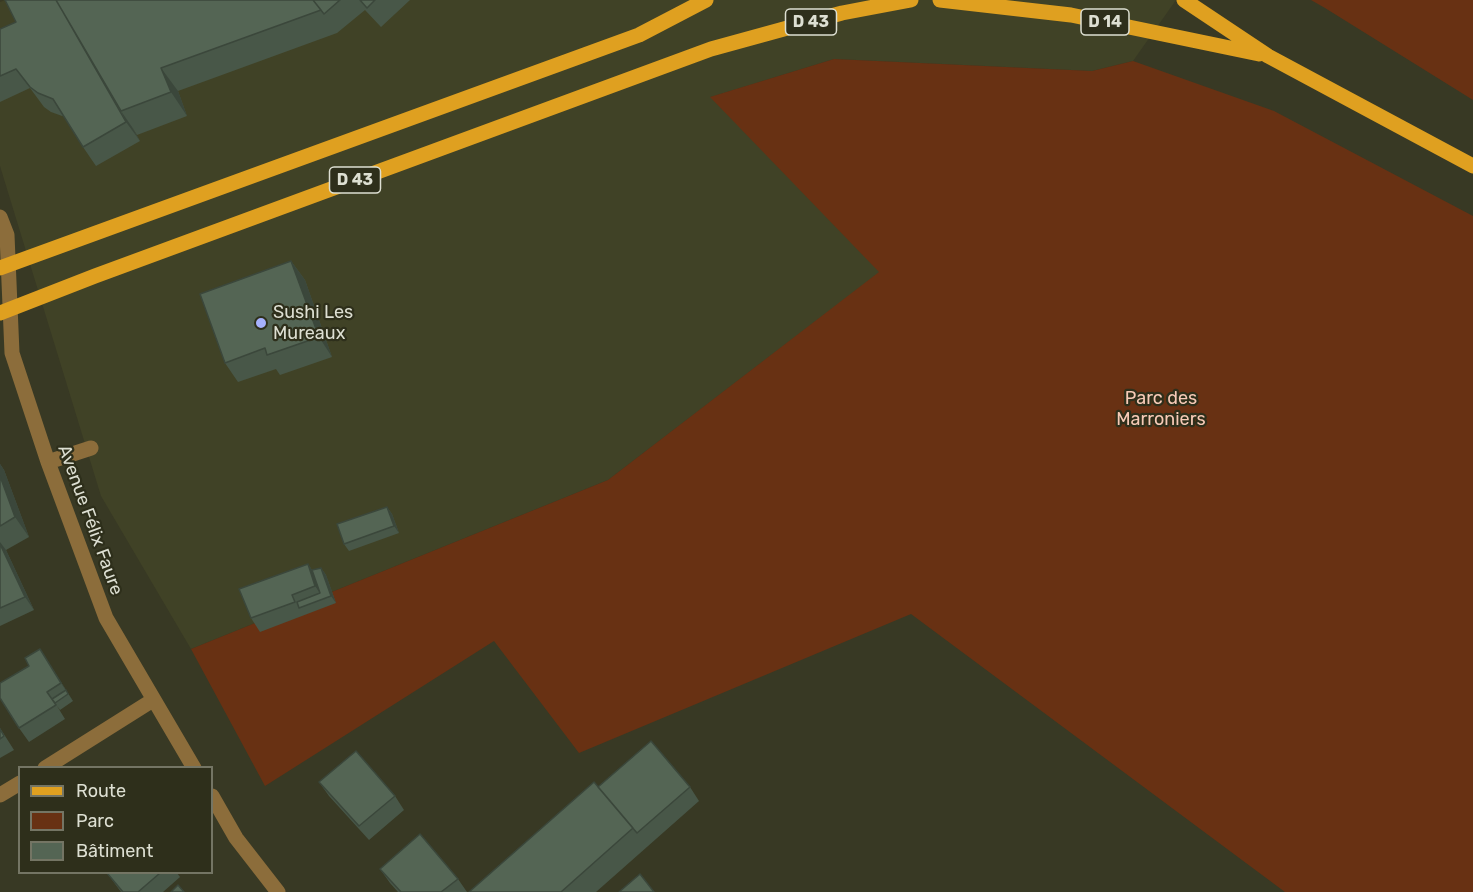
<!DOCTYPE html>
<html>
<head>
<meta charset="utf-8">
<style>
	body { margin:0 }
	#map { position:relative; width:1473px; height:892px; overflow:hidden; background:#383924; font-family:Rubik,sans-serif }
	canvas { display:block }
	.legend { position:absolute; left:18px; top:766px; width:195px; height:108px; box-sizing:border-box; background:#2e2f1b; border:2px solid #747564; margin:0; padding:8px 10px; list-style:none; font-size:18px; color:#dddfd2 }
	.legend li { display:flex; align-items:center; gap:12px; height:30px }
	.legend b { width:30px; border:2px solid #747564 }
</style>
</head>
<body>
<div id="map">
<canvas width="1473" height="892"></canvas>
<ul class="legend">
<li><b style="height:8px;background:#dfa020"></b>Route</li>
<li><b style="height:16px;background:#683113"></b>Parc</li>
<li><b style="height:16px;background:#546554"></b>Bâtiment</li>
</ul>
</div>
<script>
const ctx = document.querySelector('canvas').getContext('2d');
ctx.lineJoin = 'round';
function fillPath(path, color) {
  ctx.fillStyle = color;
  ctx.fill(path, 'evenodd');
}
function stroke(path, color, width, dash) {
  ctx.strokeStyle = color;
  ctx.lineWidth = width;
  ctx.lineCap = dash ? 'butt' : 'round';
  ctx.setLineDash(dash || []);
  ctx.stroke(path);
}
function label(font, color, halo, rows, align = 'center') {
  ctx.font = font + ' Rubik,sans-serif';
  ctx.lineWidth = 4.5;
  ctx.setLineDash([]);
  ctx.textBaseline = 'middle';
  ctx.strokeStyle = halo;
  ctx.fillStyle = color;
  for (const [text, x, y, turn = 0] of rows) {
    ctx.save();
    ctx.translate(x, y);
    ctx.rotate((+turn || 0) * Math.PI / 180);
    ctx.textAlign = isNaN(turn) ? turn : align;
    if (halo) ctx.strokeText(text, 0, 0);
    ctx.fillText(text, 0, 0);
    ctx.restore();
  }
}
fillPath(new Path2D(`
	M5,0H1176L1133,61L1092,71L834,59L711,97L880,272L608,480L191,649L101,496L0,166V2Z`), '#404226');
fillPath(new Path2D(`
	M1311,0H1473V100L1325,8Z
	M834,59L1092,71L1133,61L1274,111L1473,216V892H1285L911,614L579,753L494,641L265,786L191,649L608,480L879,272L710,97Z`), '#683113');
stroke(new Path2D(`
	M0,217L7,235L12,353L48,462L106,618L194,768
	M48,462L91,448
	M45,768L153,700
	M0,795L20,783
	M212,796L236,838L278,892`), '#8c6d3b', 15);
stroke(new Path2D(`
	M940,0L1071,15L1259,54
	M1184,0L1268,56L1473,166
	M0,268L639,35L706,0
	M0,313L95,276L711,49L842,13L911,0`), '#dfa020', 15);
fillPath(new Path2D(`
	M5,0H410L381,27L365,10L337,33L178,91L187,116L137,135L132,127L140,141L96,166L83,147L65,117L51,112L44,107L30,88L0,102V29L16,22Z
	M291,261L305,280L332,357L280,375L276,369L238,382L225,363Z
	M0,464L4,470L29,537L6,550L34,610L0,626Z
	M387,507L392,514L399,533L349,551L344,544Z
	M308,564L312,570L321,568L326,575L336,603L260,632L251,618Z
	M40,649L73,701L60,710L57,706L65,719L29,742L19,728Z
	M0,728L14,750L0,758Z
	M319,782L395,796L404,810L369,840L329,796Z
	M598,787H690L699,801L596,892H469Z
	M380,869L458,879L467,892H398L390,883Z
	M107,873H177L180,877L163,892H121Z`), '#485748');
fillPath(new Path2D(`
	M161,68L178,91L187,116L171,92Z
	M121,111L132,127L140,141L126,122Z
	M291,261L305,280L332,357L319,337Z
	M0,464L4,470L29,537L15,517L0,476Z
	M387,507L392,514L399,533L394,526Z
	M0,542L6,550L34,610L25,597L0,544Z
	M308,564L317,578L325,600L315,586Z
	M321,568L326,575L336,603L331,596Z
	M40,649L49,663L73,701L61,683Z`), '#3b473b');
const building = new Path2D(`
	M5,0H56L126,122L83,147L53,99L38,93L30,87L16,69L0,76V29L16,22Z
	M56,0H313L321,10L161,68L171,92L121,111Z
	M313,0H340L324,14Z
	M360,0H375L367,8Z
	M291,261L319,337L267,355L265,348L225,363L200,294Z
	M0,476L15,517L0,526Z
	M387,507L394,526L344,544L337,524Z
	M0,544L25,597L0,608Z
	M308,564L315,586L292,595L295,602L251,618L239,589Z
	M321,568L331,596L299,608L297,602L320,593L312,570Z
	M40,649L61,683L47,692L56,705L19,728L0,698V683L29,666L25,658Z
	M66,690L68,694L55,703L52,699Z
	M0,729L4,736L0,739Z
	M651,741L690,787L637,833L598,787Z
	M356,751L395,796L359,826L319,782Z
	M594,782L633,828L561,892H469Z
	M420,834L458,879L441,892H401L380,869Z
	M107,873H160L138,892H123Z
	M640,874L654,892H619Z
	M178,885L184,892H171Z`);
fillPath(building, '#546554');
stroke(building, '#3b473b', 1.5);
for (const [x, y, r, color] of [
	[261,323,6,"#a6b1fc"]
]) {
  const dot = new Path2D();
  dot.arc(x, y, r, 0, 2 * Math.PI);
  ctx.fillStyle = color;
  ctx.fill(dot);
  stroke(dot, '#2e2f1b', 2);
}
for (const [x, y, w] of [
	[811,22,51],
	[1105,22,48],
	[355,180,51]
]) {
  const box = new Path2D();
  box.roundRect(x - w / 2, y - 13, w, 26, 4.5);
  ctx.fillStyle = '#2e2f1b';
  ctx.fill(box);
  stroke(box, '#dddfd2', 1.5);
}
label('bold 16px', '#dddfd2', null, [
	["D 43",811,22],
	["D 14",1105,22],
	["D 43",355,180]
]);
label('18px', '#dddfd2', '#2e2f1b', [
	["Sushi Les",273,313],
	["Mureaux",273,334]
], 'left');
label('18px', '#f7cab6', '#2e2f1b', [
	["Parc des",1161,399],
	["Marroniers",1161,420]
]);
label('18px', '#dddfd2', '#2e2f1b', [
	["Avenue Félix Faure",90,520,70]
]);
</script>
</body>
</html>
